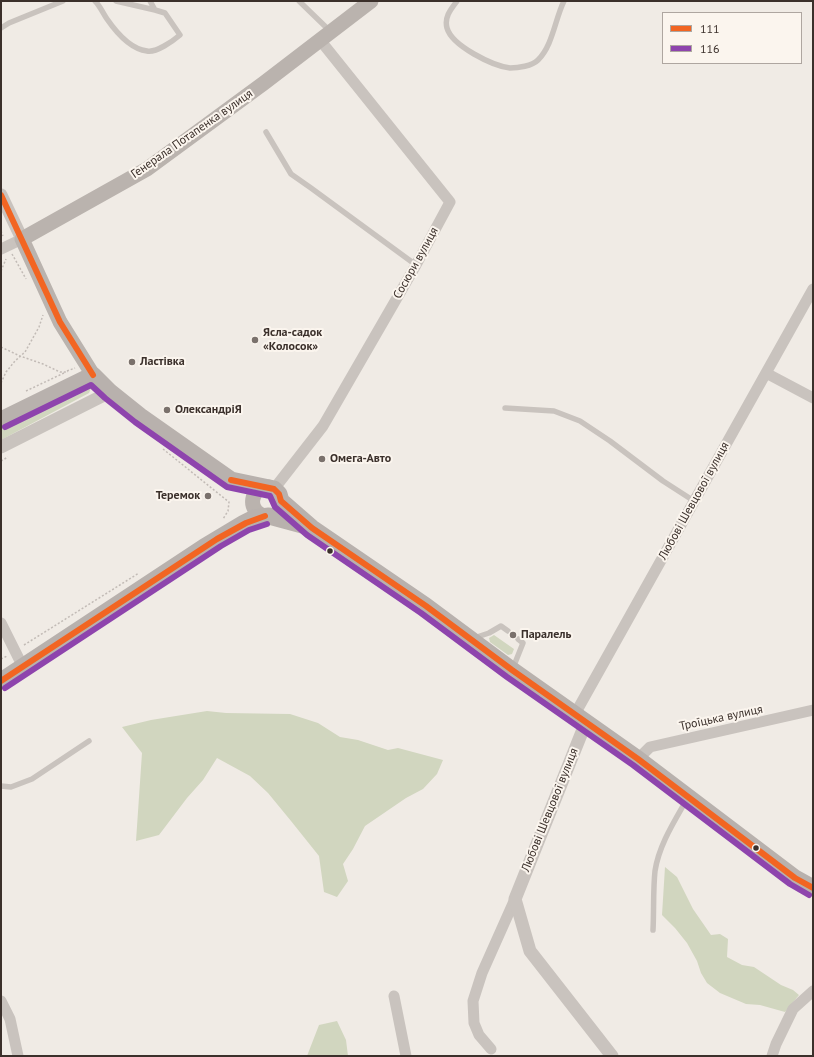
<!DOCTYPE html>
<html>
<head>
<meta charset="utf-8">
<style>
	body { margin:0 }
	#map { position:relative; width:814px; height:1057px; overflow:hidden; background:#f0ebe5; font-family:"PT Sans",sans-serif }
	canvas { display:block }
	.frame { position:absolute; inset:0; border:2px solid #3b302b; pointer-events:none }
	.legend { position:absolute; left:662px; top:12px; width:140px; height:52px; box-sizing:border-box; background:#fbf5ee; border:1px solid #aea6a0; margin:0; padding:5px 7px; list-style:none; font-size:12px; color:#3b302b }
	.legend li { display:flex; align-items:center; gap:8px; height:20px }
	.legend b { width:20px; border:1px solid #aea6a0 }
</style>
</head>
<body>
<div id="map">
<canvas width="814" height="1057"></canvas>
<div class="frame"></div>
<ul class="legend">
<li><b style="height:5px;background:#f26522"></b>111</li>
<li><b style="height:5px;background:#8e44ad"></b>116</li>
</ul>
</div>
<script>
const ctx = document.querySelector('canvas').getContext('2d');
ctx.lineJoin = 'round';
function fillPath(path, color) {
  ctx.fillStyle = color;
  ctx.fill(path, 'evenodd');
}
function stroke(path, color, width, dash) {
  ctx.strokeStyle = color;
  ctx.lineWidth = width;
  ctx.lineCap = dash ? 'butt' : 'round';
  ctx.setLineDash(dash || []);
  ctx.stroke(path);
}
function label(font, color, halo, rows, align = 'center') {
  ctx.font = font + ' "PT Sans",sans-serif';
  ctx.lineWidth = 4;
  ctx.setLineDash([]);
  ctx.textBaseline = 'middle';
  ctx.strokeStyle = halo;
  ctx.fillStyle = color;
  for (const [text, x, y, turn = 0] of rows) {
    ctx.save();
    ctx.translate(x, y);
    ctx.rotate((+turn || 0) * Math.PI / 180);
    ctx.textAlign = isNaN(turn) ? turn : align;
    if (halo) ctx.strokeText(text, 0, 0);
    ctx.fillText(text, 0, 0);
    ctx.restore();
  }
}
fillPath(new Path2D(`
	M91,385L92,386L89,393L1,440V424Z
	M494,635L514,649L512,654L508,655L490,642L489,638Z
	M207,711L226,713L290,714L318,723L340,737L358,740L388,750L398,748L443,760L437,774L423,789L406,798L365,826L353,849L343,864L348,881L337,897L324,892L319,856L291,821L268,793L250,776L217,758L203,780L187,798L159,835L136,841L142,753L122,727L151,720Z
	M665,867L677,877L693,909L711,935L720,934L728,939L727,957L742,965L754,967L781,985L793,990L799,995L785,1012L760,1005L746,1004L720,993L707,983L701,973L697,961L687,943L675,928L662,915Z
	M337,1021L346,1040L348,1056H307L319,1025Z`), '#d1d6bf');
stroke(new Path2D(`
	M1,231L3,236
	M12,254L26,279
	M1,271L6,259
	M1,347L20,356L43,364L60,372H68
	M67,371L75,368
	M1,383L6,372L15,361L25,352L39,327L43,315
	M26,391L64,373
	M163,449L229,502L228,511L223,519
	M1,461L8,457
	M24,645L139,573
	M1,659L7,656`), '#c2bbb6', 1.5, [2, 2]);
stroke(new Path2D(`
	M95,1C100,6 103,13 107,19C116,32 130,49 147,51C156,53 173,41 180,35L165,13L155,10
	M116,1L155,10L150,1
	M299,1L331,32
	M457,1C451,9 444,17 447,28C452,46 493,66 510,68C518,68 532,66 538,60C553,45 555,19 564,1
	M1,28L9,23L63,1
	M266,132L291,174L311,188L416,265
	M505,408L554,411L580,421L610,441L663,481L694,501
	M474,638L489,633L501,626L508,631
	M513,668L523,643L518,639
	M1,786L11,787L32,779L89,741
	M653,930C654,912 653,889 655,871C659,845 674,822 687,799`), '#c9c3be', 5.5);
stroke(new Path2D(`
	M1,249L22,239
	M766,373L813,398
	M274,489L323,426L416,265L450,202L320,40
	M1,623L23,667
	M575,714L813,289
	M638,759L650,747L813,710
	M394,996L406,1056
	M1,1001L10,1019L18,1056
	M491,1049L479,1035L474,1023L473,1001L482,973L515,899
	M772,1056L776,1044L793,1009L813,991`), '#c9c3be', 11);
stroke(new Path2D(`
	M1,195L22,239
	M1,447L110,392
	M586,722L515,899L530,951L612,1056`), '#c9c3be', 13);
stroke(new Path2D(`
	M93,375L60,322L22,239L147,169L264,83L371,1
	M265,516C246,511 250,487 269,487`), '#bab3ae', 15);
stroke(new Path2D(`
	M1,420L93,375L110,392L140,416L231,480L274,489L279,494L281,501L312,528L426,606L512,670L638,759L795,878L813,888
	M1,681L204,547L244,523L254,518L269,516L306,526`), '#b8b1ad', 17);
stroke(new Path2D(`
	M1,195L60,322L93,375
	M231,480L274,489L279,494L281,501L312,528L426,606L512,670L638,759L795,878L813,888
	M1,681L217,539L246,523L265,516`), '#f26522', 6);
stroke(new Path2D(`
	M5,427L91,385L105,398L135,422L227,487L270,496L275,507L307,535L421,613L507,677L633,765L790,884L809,895
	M5,688L221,546L249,530L267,524`), '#8e44ad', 6);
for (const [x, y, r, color] of [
	[255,340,4,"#7a716c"],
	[132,362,4,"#7a716c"],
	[167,410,4,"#7a716c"],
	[322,459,4,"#7a716c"],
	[208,496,4,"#7a716c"],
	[330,551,3.5,"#3b302b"],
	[513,635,4,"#7a716c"],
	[756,848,3.5,"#3b302b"]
]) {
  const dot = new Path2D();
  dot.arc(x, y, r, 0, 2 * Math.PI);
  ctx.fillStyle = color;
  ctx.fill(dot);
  stroke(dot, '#fbf5ee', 1.5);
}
label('12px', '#3b302b', '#fbf5ee', [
	["Генерала Потапенка вулиця",192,134,-35],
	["Сосюри вулиця",416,263,-61],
	["Любові Шевцової вулиця",694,501,-61],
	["Троїцька вулиця",721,718,-12],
	["Любові Шевцової вулиця",550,810,-68]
]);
label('bold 12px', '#3b302b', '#fbf5ee', [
	["Ясла-садок",263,333],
	["«Колосок»",263,347],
	["Ластівка",140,362],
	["ОлександріЯ",175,410],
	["Омега-Авто",330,459],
	["Теремок",200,496,"right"],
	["Паралель",521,635]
], 'left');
</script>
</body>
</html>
